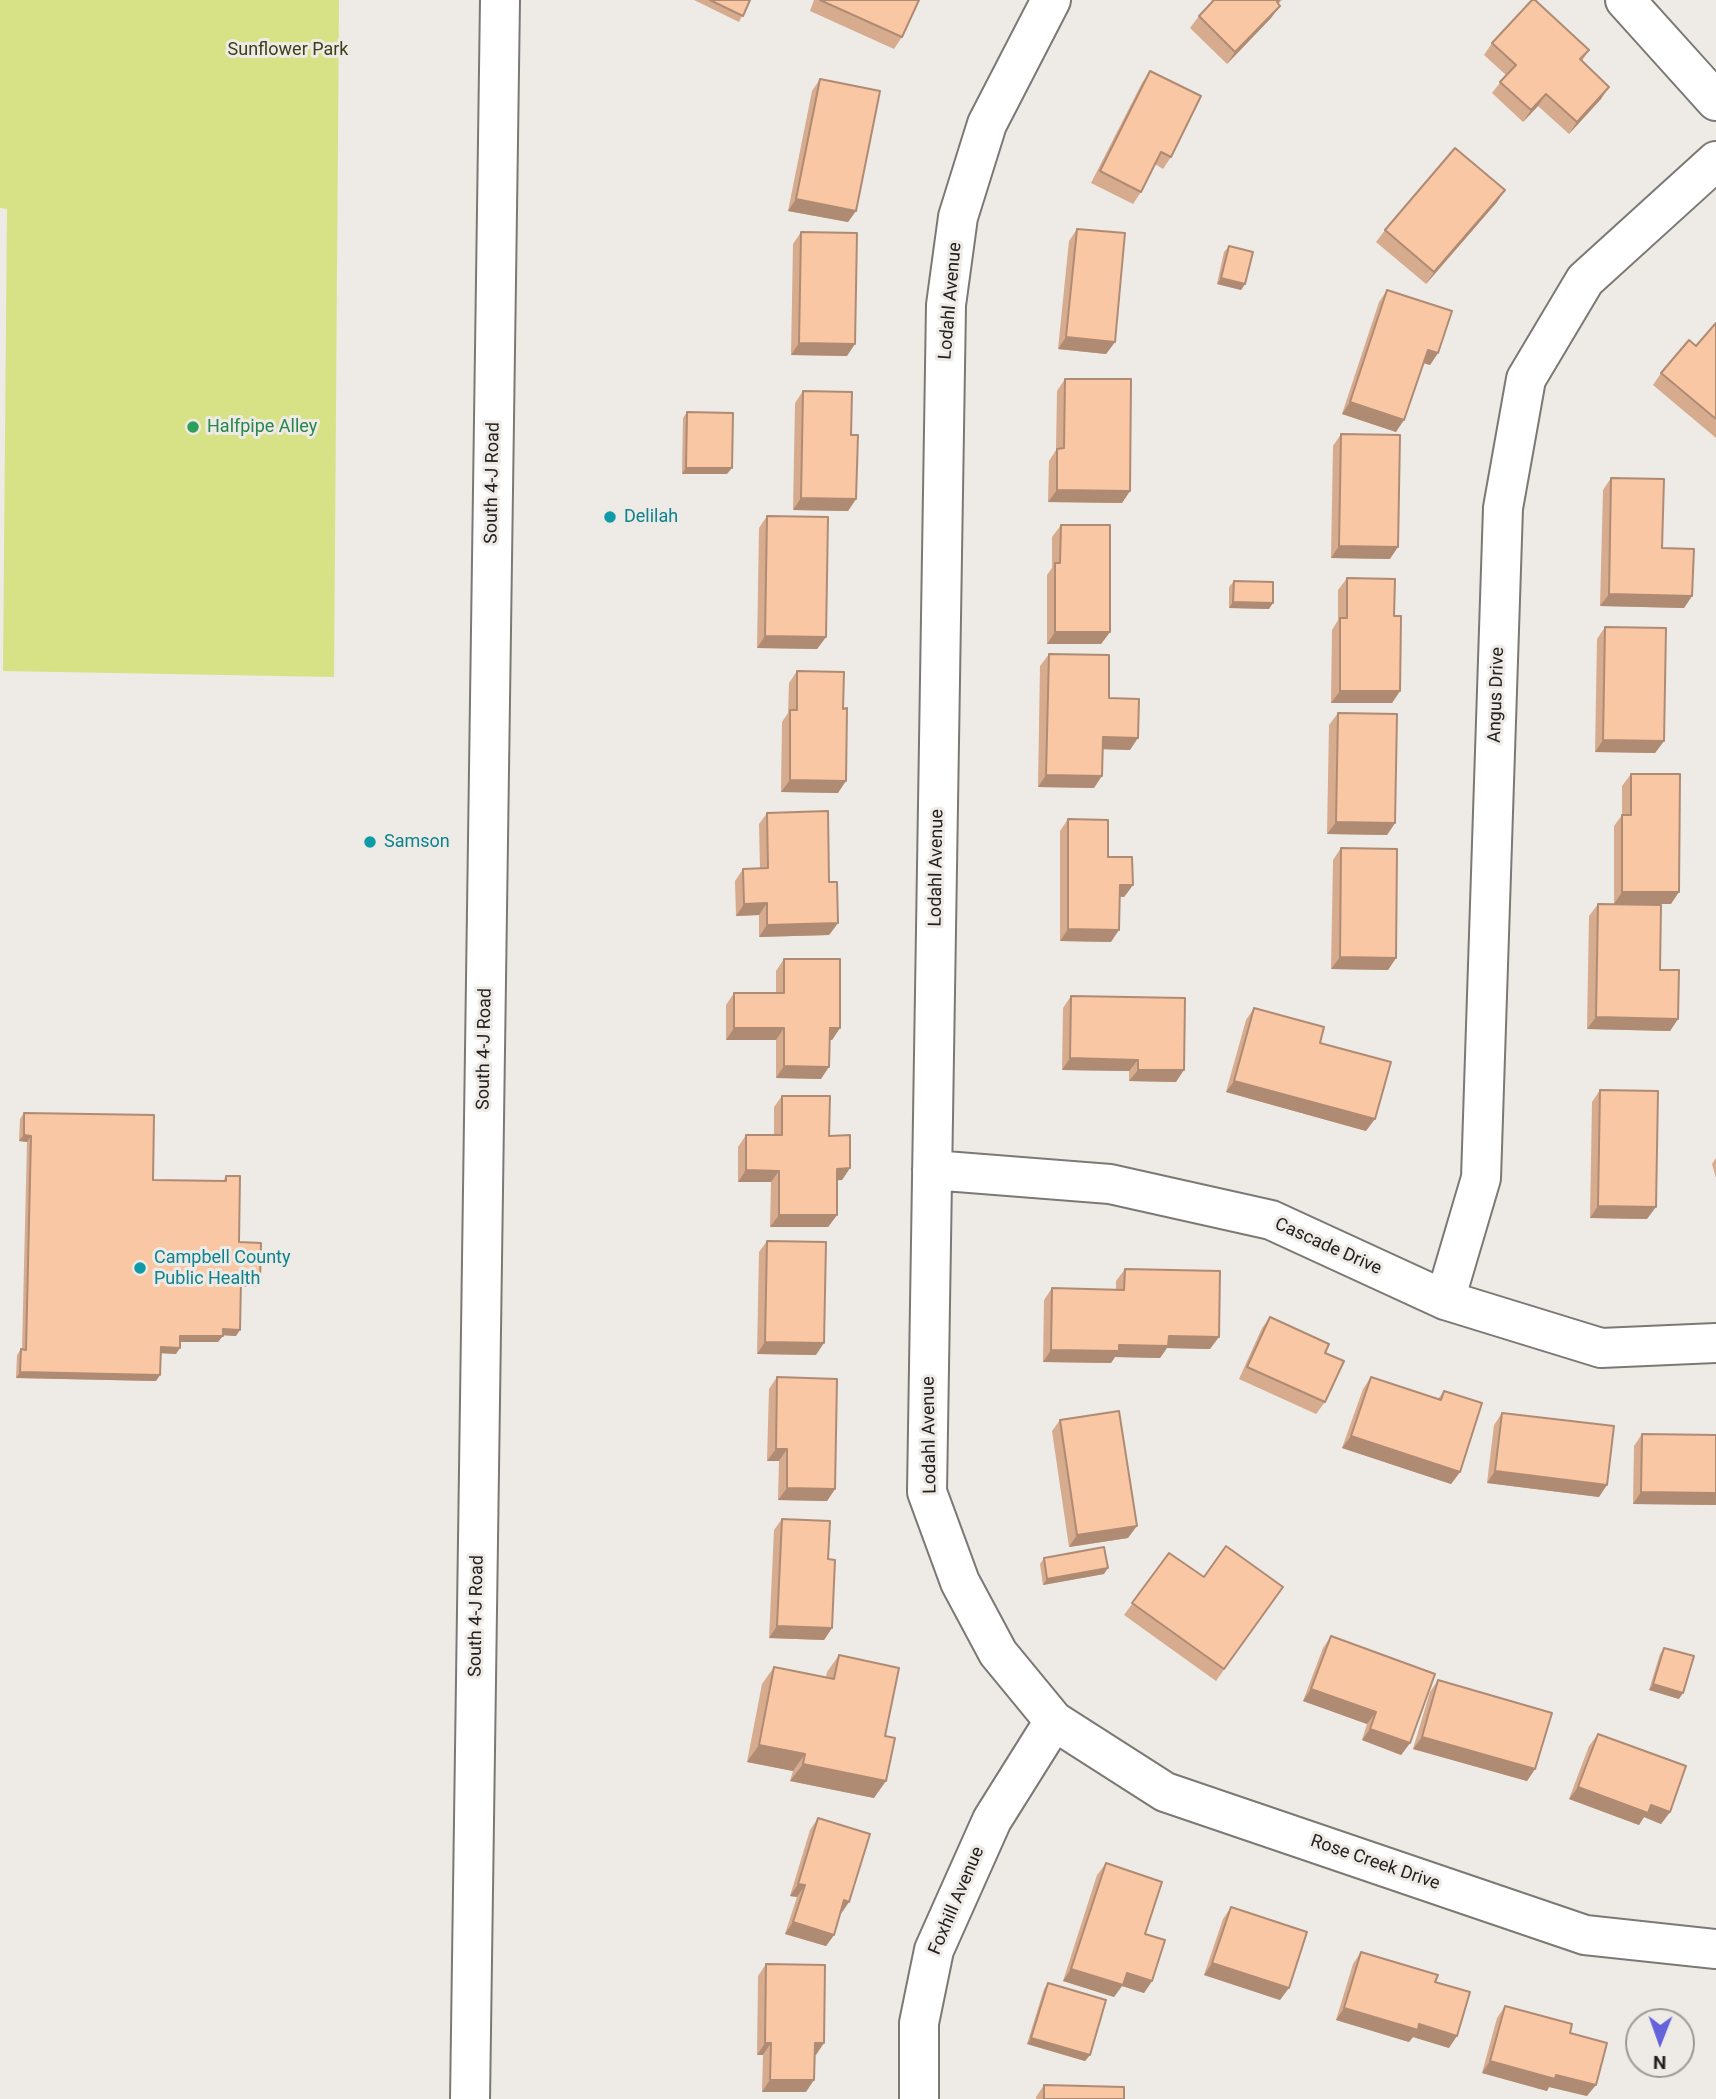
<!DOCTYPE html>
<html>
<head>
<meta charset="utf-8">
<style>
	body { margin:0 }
	#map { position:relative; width:1716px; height:2099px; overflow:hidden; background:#eeeae5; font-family:Roboto,sans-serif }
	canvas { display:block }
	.north { position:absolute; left:1625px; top:2008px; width:70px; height:70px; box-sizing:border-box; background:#eeeae5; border:2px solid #9d9a96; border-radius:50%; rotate:181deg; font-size:19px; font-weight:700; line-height:28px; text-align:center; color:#232120 }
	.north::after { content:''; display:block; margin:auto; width:24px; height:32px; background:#6563dc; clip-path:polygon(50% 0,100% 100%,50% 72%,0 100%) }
</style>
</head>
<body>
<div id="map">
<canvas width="1716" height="2099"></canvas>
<div class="north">N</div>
</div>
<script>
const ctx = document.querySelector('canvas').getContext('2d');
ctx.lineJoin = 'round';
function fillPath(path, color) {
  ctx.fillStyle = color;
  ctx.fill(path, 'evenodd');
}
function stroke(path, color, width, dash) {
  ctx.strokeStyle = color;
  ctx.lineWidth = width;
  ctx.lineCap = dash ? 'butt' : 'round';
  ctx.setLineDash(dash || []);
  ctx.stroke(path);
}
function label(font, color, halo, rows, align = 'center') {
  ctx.font = font + ' Roboto,sans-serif';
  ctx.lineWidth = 6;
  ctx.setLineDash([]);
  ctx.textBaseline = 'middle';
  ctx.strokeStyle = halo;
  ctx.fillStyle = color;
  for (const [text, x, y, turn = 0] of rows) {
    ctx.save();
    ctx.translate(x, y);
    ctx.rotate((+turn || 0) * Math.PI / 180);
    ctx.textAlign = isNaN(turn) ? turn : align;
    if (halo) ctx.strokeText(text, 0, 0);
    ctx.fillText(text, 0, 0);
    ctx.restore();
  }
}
fillPath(new Path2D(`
	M0,0H339L334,677L3,671L7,209L0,208Z`), '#d7e185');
const minor = new Path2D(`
	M1051,0L987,124L958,217L946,305L927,1492L960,1582L998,1653L1054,1721L1165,1792L1585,1935L1716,1949
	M1625,0L1716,101
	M932,1170L1110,1184L1271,1220L1445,1300L1601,1348L1716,1343
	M1445,1300L1481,1178L1503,508L1526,379L1585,280L1716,161
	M919,2099V2023L934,1950L992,1820L1054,1721`);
const major = new Path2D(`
	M470,2099L500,0`);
stroke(minor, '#7c7874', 42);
stroke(major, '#7c7874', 42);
stroke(minor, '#fff', 38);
stroke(major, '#fff', 38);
fillPath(new Path2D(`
	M694,0H750L739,22Z
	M814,0H919L902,37L894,49L810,11Z
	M1211,0H1282L1278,4L1271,18L1227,64L1190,28L1199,16L1213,2Z
	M1492,43L1589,50L1582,61L1601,99L1569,134L1538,106L1523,122L1492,93L1506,75L1484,55Z
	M1150,71L1171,157L1163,169L1155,164L1141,192L1133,204L1091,183L1142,83Z
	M820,79L856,211L848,222L788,211L812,91Z
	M1497,202L1426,284L1376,242L1385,230Z
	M1077,229L1115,342L1106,354L1058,349L1069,241Z
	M801,232L847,356L791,355L793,244Z
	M1229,246L1245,284L1241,290L1217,284L1224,252Z
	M1387,290L1438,353L1430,365L1423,363L1396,432L1342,414L1379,302Z
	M1716,323V438L1653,385L1661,373L1696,346Z
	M1065,379L1130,491L1122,503L1048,502L1049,461L1056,450L1057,391Z
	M803,391L851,435L856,499L848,511L793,510L795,403Z
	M687,412L727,474H682L683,418Z
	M1341,434L1390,559L1331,558L1333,446Z
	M1611,478L1662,548L1692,596L1684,608L1600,606L1603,490Z
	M767,516L826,637L817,649L757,648L759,528Z
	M1061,525L1110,632L1101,644H1047V575L1052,568V537Z
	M1347,578L1394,616L1400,691L1392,703H1331L1332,630L1338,620V590Z
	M1234,581L1269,609L1229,608V587Z
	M1605,627L1664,741L1655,753L1595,752L1597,639Z
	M1049,654L1109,698L1130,750L1102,749L1094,788L1038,787L1040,666Z
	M797,671L838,793L781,792L782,722L788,713L789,683Z
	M1338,713L1395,823L1387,835L1327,834L1329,725Z
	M1631,774L1671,904H1614V826L1622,815V786Z
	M767,813L829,882L838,923L829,935L759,937V915L736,916L735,881L743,869H760L759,824Z
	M1068,819L1108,857L1133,885L1124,897L1120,896L1111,942L1060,941V831Z
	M1341,848L1396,958L1388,970L1331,969L1333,860Z
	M1598,904L1660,970L1678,1019L1670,1031L1587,1029L1589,916Z
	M784,959L840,1028L832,1040H830L821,1079L776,1078V1040H726V1005L734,993H776V971Z
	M1071,996L1176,1082L1129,1081V1071L1062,1070L1063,1008Z
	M1254,1008L1320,1043L1366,1131L1226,1092L1246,1020Z
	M1600,1090L1647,1219L1590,1218L1592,1102Z
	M782,1096L829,1136L850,1168L842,1180H837V1215L828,1227H770L771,1182H738V1147L746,1135H774V1107Z
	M24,1113L153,1180L223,1181L226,1176L239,1242L256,1287H241L236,1336L223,1335L218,1342H180L176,1354L161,1353L160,1375L156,1381L16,1378L17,1355L21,1349H22L27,1142L19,1141L20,1119Z
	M1716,1158V1178L1712,1164Z
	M767,1241L816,1355L757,1354L759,1252Z
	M1125,1269L1210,1349L1167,1348L1160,1358L1115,1357L1111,1363L1043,1362L1044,1300L1052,1288L1116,1290V1281Z
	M1270,1317L1325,1353V1402L1316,1414L1239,1379L1262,1328Z
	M777,1377L835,1489L827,1501L778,1500L779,1461H767L769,1389Z
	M1371,1377L1438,1399L1444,1391L1460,1472L1451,1484L1342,1448L1363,1389Z
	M1502,1413L1599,1497L1487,1483L1494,1425Z
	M1060,1420L1128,1538L1069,1547L1052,1431Z
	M1642,1434L1716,1435V1505L1633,1504L1634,1446Z
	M782,1519L828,1559L832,1628L824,1640L769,1638L774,1530Z
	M1169,1553L1204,1577L1283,1587L1216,1681L1124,1615Z
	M1044,1558L1104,1574L1043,1585L1040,1564Z
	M1331,1636L1410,1743L1401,1755L1362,1740L1367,1724L1303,1701L1323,1648Z
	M1664,1648L1679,1699L1649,1690L1660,1654Z
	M839,1655L885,1736L874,1798L790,1781L793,1771L747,1762L762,1684L774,1667L826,1677L827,1672Z
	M1438,1680L1535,1769L1527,1781L1413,1749L1430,1692Z
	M1598,1734L1670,1812L1661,1824L1644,1817L1639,1825L1569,1799L1589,1746Z
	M818,1818L834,1935L826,1946L785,1934L797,1897L790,1896L810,1830Z
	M1106,1863L1145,1934L1152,1981L1144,1993L1122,1986L1114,1997L1063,1981L1097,1875Z
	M1231,1907L1280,2000L1204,1975L1223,1919Z
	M1361,1952L1435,1982L1449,2048L1413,2037L1409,2042L1336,2020L1353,1964Z
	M766,1964L816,2055H814L806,2092H762L763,2055H757L758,1976Z
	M1048,1983L1090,2055L1085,2061L1027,2044L1044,1989Z
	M1505,2006L1570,2033L1587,2096L1549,2087L1547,2091L1482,2073L1497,2018Z
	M1044,2085L1124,2099H1036V2097Z`), '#d7ab8e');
fillPath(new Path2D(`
	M1280,6L1271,18L1227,64L1235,52Z
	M1609,87L1601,99L1569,134L1577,122Z
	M1546,94L1538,106L1523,122L1531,110Z
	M1505,190L1497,202L1426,284L1434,272Z
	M796,199L856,211L848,222L788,211Z
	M1221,278L1245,284L1241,290L1217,284Z
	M1066,337L1115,342L1106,354L1058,349Z
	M799,343L855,344L847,356L791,355Z
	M1428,350L1438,353L1430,365L1420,362Z
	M1350,402L1404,420L1396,432L1342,414Z
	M686,468H732L727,474H682Z
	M1057,490L1130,491L1122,503L1048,502Z
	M801,498L856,499L848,511L793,510Z
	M1339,546L1398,547L1390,559L1331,558Z
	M1609,594L1692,596L1684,608L1600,606Z
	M1233,602L1273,603L1269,609L1229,608Z
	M1055,632H1110L1101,644H1047Z
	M765,636L826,637L817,649L757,648Z
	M1340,691H1400L1392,703H1331Z
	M1103,737L1138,738L1130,750L1094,749Z
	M1603,740L1664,741L1655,753L1595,752Z
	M1046,775L1102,776L1094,788L1038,787Z
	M790,780L846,781L838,793L781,792Z
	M1336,822L1395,823L1387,835L1327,834Z
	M1120,885H1133L1124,897L1111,896Z
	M1622,892H1679L1671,904H1614Z
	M767,903L759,915L736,916L744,904Z
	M838,923L829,935L759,937L767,925Z
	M1068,929L1119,930L1111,942L1060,941Z
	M1340,957L1396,958L1388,970L1331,969Z
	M1596,1017L1678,1019L1670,1031L1587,1029Z
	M734,1028H784L776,1040H726Z
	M830,1028H840L832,1040L821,1039Z
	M1070,1058L1138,1060L1129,1071L1062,1070Z
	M784,1066L829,1067L821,1079L776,1078Z
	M1138,1070H1184L1176,1082L1129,1081Z
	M1234,1081L1375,1119L1366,1131L1226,1092Z
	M24,1135L31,1136L27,1142L19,1141Z
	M850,1168L842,1180L829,1181L837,1169Z
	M746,1170L779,1171L771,1182H738Z
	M1598,1206L1656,1207L1647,1219L1590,1218Z
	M779,1215H837L828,1227H770Z
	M241,1281H260L256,1287H236Z
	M223,1329L240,1330L236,1336L219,1335Z
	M180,1336H223L218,1342H176Z
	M1169,1336L1219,1337L1210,1349L1167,1348L1160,1358L1115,1357L1111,1363L1043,1362L1051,1350L1119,1345Z
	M765,1342L824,1343L816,1355L757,1354Z
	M161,1347L180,1348L176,1354L157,1353Z
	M20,1372L160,1375L156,1381L16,1378Z
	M1351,1436L1460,1472L1451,1484L1342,1448Z
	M776,1449H787L779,1461H767Z
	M1495,1471L1607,1485L1599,1497L1487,1483Z
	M787,1488L835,1489L827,1501L778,1500Z
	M1641,1492L1716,1493V1505L1633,1504Z
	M1137,1526L1128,1538L1069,1547L1077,1535Z
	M1108,1568L1104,1574L1043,1585L1047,1579Z
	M777,1626L832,1628L824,1640L769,1638Z
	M1653,1684L1683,1693L1679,1699L1649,1690Z
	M1311,1689L1376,1712L1367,1724L1303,1701Z
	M1370,1729L1410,1743L1401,1755L1362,1740Z
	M1422,1737L1535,1769L1527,1781L1413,1749Z
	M759,1745L805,1754L793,1771L747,1762Z
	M803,1764L886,1781L874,1798L790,1781Z
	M1578,1787L1651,1805L1670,1812L1661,1824L1644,1817L1639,1825L1569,1799Z
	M798,1884L805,1885L797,1897L790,1896Z
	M844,1900L849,1902L841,1914Z
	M793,1922L834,1935L826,1946L785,1934Z
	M1212,1963L1289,1988L1280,2000L1204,1975Z
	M1071,1969L1127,1973L1152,1981L1144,1993L1122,1986L1114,1997L1063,1981Z
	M1344,2008L1419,2024L1457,2036L1449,2048L1413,2037L1409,2042L1336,2020Z
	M1031,2038L1090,2055L1085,2061L1027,2044Z
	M765,2043H771L763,2055H757Z
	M815,2043H824L816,2055H806Z
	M1490,2061L1556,2075L1596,2085L1587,2096L1549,2087L1547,2091L1482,2073Z
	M770,2080H814L806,2092H762Z`), '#af8b74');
const building = new Path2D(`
	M710,0H750L743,16Z
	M820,0H919L902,37Z
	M1214,0H1279L1277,2L1280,6L1235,52L1199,16Z
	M1532,0H1535L1589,50L1580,59L1609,87L1577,122L1546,94L1531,110L1500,82L1516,65L1492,43Z
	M1150,71L1201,96L1171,157L1161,152L1141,192L1100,171Z
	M820,79L880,91L856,211L796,199Z
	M1455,148L1505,190L1434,272L1385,230Z
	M1077,229L1125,233L1115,342L1066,337Z
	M801,232L857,233L855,344L799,343Z
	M1229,246L1253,252L1245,284L1221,278Z
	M1387,290L1452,311L1438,353L1428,350L1404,420L1350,402Z
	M1716,323V419L1661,373L1689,340L1696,346Z
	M1065,379H1131L1130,491L1057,490V449L1064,448Z
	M803,391L852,392L851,435H858L856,499L801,498Z
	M687,412L733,413L732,468H686Z
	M1341,434L1400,435L1398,547L1339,546Z
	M1611,478L1664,479L1662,548L1694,549L1692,596L1609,594Z
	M767,516L828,517L826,637L765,636Z
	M1061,525H1110V632H1055V563H1060Z
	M1347,578L1395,579L1394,616H1401L1400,691H1340V618H1347Z
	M1234,581L1273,582V603L1233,602Z
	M1605,627L1666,628L1664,741L1603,740Z
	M1049,654L1109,655V698L1139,699L1138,738L1103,737L1102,776L1046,775Z
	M797,671L844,672L843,709L847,708L846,781L790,780V710H797Z
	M1338,713L1397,714L1395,823L1336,822Z
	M1631,774H1680L1679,892H1622V815H1631Z
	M828,811L829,882H837L838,923L767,925V903L744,904L743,869L768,868L767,813Z
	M1068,819L1108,820V857H1132L1133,885H1120L1119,930L1068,929Z
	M1341,848L1397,849L1396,958L1340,957Z
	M1598,904L1661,905L1660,970H1679L1678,1019L1596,1017Z
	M784,959H840V1028H830L829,1067L784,1066V1028H734V993H784Z
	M1071,996L1185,998L1184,1070H1138V1060L1070,1058Z
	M1254,1008L1324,1027L1320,1043L1391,1062L1375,1119L1234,1081Z
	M1600,1090L1658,1091L1656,1207L1598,1206Z
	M782,1096H830L829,1136L850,1135V1168L837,1169V1215H779V1171L746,1170V1135H782Z
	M24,1113L154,1115L153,1180L226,1181V1176H240L239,1242L261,1243L260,1281H241L240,1330L223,1329V1336H180V1348L161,1347L160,1375L20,1372L21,1349L26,1350L31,1136L24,1135Z
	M767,1241L826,1242L824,1343L765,1342Z
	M1125,1269L1220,1271L1219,1337L1169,1336L1168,1346L1119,1345V1351L1051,1350L1052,1288L1124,1290Z
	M1270,1317L1329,1344L1325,1353L1344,1361L1325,1402L1247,1367Z
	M777,1377L837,1379L835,1489L787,1488V1449H776Z
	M1371,1377L1441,1400L1444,1391L1482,1403L1460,1472L1351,1436Z
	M1119,1411L1137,1526L1077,1535L1060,1420Z
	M1502,1413L1614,1426L1607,1485L1495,1471Z
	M1642,1434L1716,1435V1493L1641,1492Z
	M782,1519L830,1521L828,1559L835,1560L832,1628L777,1626Z
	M1226,1546L1283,1587L1224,1669L1132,1603L1169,1553L1204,1577Z
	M1104,1547L1108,1568L1047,1579L1044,1558Z
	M1331,1636L1435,1674L1410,1743L1370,1729L1376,1712L1311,1689Z
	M1664,1648L1694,1656L1683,1693L1653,1684Z
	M839,1655L899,1668L885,1736L895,1738L886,1781L803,1764L805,1754L759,1745L774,1667L834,1679Z
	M1438,1680L1552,1713L1535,1769L1422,1737Z
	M1598,1734L1686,1766L1670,1812L1651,1805L1648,1813L1578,1787Z
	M818,1818L870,1834L849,1902L844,1900L834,1935L793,1922L805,1885L798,1884Z
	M1106,1863L1162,1882L1145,1934L1165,1940L1152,1981L1127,1973L1123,1985L1071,1969Z
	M1231,1907L1307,1932L1289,1988L1212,1963Z
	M1361,1952L1438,1975L1435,1982L1470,1992L1457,2036L1419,2024L1418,2030L1344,2008Z
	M766,1964L825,1965L824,2043H815L814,2080H770L771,2043H765Z
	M1048,1983L1106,2000L1090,2055L1031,2038Z
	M1505,2006L1572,2024L1570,2033L1607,2043L1596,2085L1556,2075L1555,2079L1490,2061Z
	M1044,2085L1124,2087V2099H1044Z`);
fillPath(building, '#fac7a5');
stroke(building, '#af8b74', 2);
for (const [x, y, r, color] of [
	[193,427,7,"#2e9e5b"],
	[610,517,7,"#0f9aa8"],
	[370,842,7,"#0f9aa8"],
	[140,1268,7,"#0f9aa8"]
]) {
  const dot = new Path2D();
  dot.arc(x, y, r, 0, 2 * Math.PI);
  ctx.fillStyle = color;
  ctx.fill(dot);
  stroke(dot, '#eeeae5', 2.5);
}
label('18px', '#3c4017', '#eeeae5', [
	["Sunflower Park",288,50]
]);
label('18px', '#232120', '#eeeae5', [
	["Lodahl Avenue",951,301,-85],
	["South 4-J Road",493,483,-89],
	["Angus Drive",1497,695,-88],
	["Lodahl Avenue",937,868,-89],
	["South 4-J Road",485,1049,-89],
	["Cascade Drive",1328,1247,24],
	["Lodahl Avenue",930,1435,-91],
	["South 4-J Road",477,1616,-89],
	["Rose Creek Drive",1375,1863,19],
	["Foxhill Avenue",957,1901,-67]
]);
label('18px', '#27864d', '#eeeae5', [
	["Halfpipe Alley",207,427]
], 'left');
label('18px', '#0d838f', '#eeeae5', [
	["Delilah",624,517],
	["Samson",384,842],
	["Campbell County",154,1258],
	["Public Health",154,1279]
], 'left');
</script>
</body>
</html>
